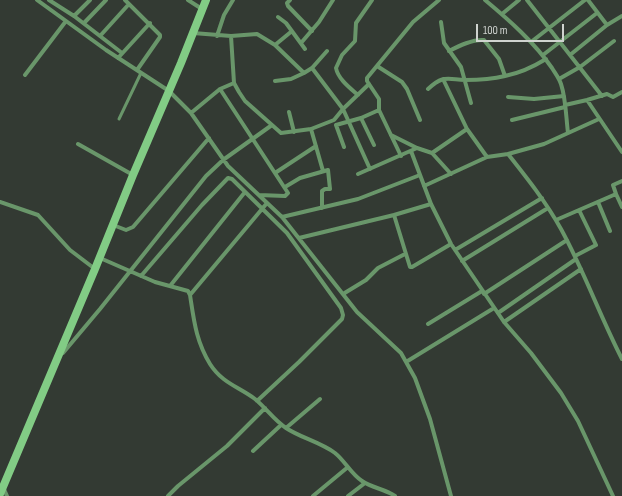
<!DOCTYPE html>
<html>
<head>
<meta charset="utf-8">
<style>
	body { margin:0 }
	#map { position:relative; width:622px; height:496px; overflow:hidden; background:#333a33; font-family:"Sofia Sans Condensed",sans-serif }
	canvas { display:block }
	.scale { position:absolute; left:476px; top:24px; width:88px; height:18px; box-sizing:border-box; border:2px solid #cfd3cf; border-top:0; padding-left:5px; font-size:12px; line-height:14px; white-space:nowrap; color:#cfd3cf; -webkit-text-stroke:3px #333a33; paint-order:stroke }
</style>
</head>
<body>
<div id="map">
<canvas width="622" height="496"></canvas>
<div class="scale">100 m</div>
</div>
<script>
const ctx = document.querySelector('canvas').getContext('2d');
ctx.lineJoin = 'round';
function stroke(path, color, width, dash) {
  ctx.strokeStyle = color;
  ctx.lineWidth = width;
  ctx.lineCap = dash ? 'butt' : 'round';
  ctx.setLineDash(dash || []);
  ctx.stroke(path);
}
stroke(new Path2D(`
	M119,119L141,73`), '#69966a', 3);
stroke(new Path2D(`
	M37,0L106,50L169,91L191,113L228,166L282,217L357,312L401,353L415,378L430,419L451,496
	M49,0L74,16L122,53
	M125,0L160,35V37L137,70
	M188,0L202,9
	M290,0L287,3L288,6L312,31
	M485,0C509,20 534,42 552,68C555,73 559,78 561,84C566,99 566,117 568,133
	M527,0L602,96
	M588,0L607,25
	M502,14L519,0
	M74,16L90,0
	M278,17L286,23L305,49
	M441,22L444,43L461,67L471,103
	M84,23L106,0
	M193,33L231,36L257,34L275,45L304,73L312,68L327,51
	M100,36L129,4
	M217,36L224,15L233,0
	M231,36L234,83L239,92L245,101L281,133L311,129L334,120L343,109L369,84
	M531,42L585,0
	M301,43L319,22L333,0
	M275,45L292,31
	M449,51C459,46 473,39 484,40L499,59L505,76
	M543,55L597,13
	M570,55L607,25L622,16
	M118,58L150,23
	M377,66L402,82L407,89L420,120
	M312,68L343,109L370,169
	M25,75L66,21
	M559,79L580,67L614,41
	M275,81L291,79L304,73
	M220,89L288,193L285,196L259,195
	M428,89C443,75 446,79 465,80C478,80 493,79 505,76C520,73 533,67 546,59
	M358,95C350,88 338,79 336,68L342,55L355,41L356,23L372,0
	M508,97L534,99L564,96
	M587,100L622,152
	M565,105L587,100L607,94L613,97L622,92
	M289,112L294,132
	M191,113L220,89L234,83
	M361,118L374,145
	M512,120L565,107
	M336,125L361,118L379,110
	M336,125L344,147
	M311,129L323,171
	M391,135L417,148
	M78,144L133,175
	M411,151L431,204L451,244L504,322L531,353L561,393L578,421L613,496
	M432,153L467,129
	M508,154L544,144L599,119
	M401,156L379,110V99L367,81V78L413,22L439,0
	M487,157L508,154C527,178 546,202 561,229C584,271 600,316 622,359
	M275,173L316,146
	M358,174L417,148L432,153L451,174
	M424,186L487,157L467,129L443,79
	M285,187L300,178L328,170L330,189H325L322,191V208
	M616,194L613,185L622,181
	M0,202L38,215L70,250L95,269
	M598,202L610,231
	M394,215L410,267H412L451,244
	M282,217L358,199L420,175
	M556,220L616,194L622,207
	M113,225L126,230L133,227L209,138
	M299,238L394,215L431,204
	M455,250L542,198
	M575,256L596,245L579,210
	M100,258L155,282L188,291L190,295C194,321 196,341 210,364C222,383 239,387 255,399C266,408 274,420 286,428C301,438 320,442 335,453C345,461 351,474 362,481C372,488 385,489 395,496
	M462,261L548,208
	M141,276L202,205L228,178L232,179L287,233L341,308L343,315L342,319L299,362L257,401
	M170,286L245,192
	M343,294L366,280L378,268L405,254
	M484,294L567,240
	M190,295L267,203
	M498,313L576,259
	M504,322L581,269
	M428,324L482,291
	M63,353L100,309L206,176L223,160L272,125
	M406,362L494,308
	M286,428L320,399
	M253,451L281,425
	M3,487L7,496
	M168,496L178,486L227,446L265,408
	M313,496L348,467
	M348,496L365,483`), '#69966a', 4);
stroke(new Path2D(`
	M0,494L95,269L133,175L181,63L206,0`), '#82cc85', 8);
</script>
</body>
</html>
